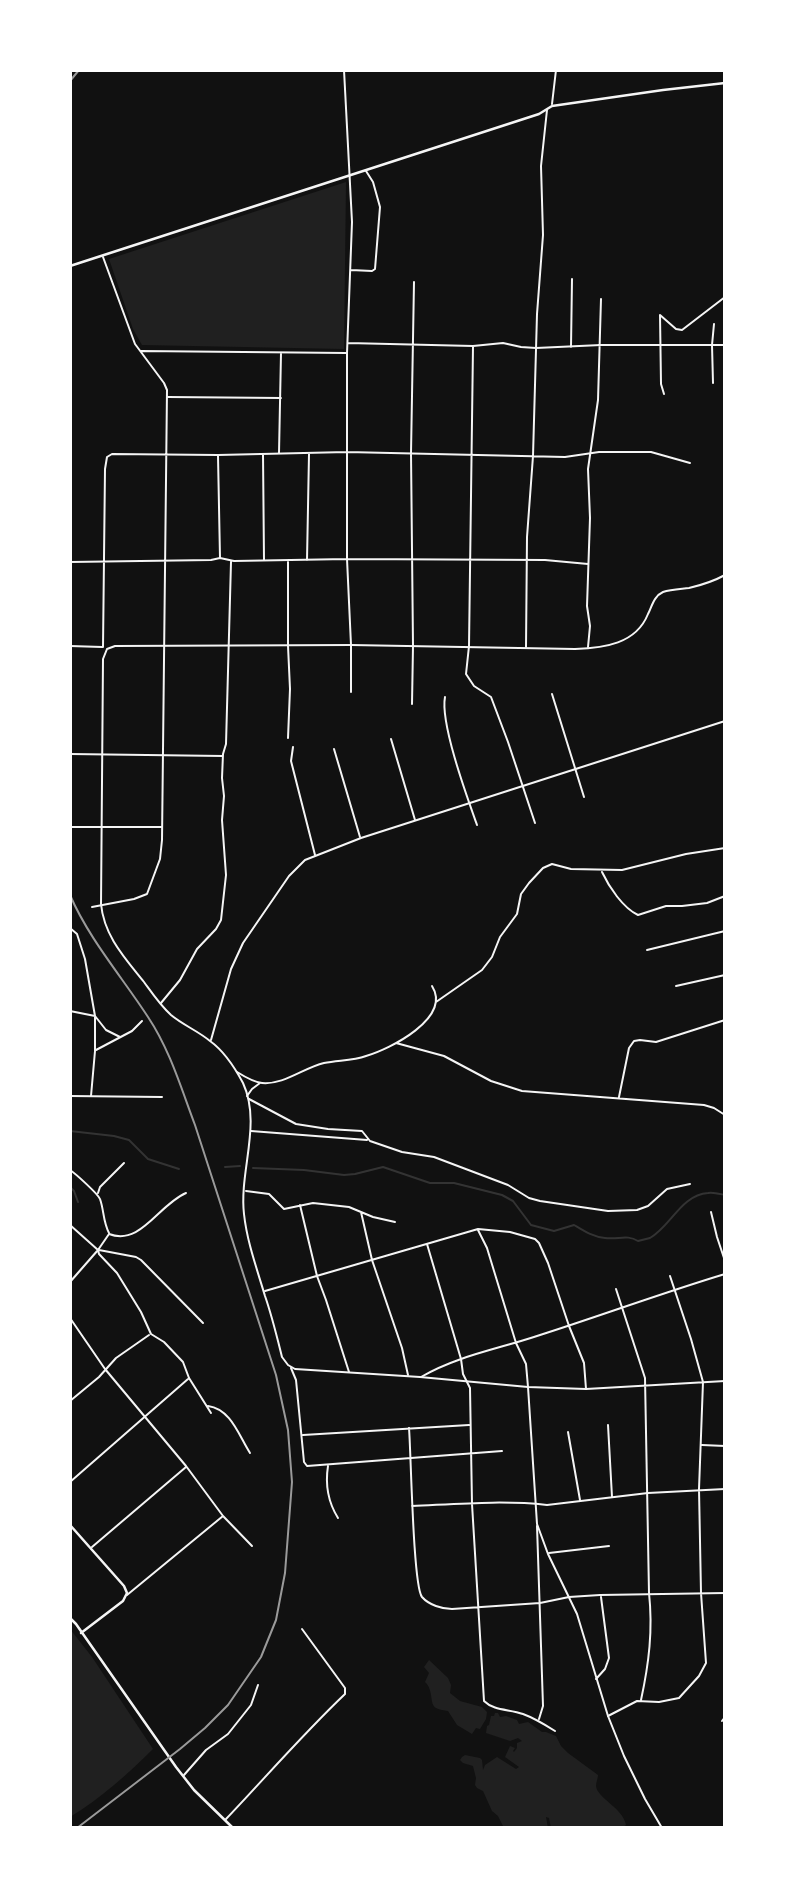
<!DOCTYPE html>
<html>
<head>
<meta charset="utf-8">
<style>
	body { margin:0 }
	#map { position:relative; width:795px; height:1898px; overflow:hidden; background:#111; font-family:Merriweather,serif }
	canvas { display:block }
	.frame { position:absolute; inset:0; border:72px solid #fff; pointer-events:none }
</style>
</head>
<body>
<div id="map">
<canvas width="795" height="1898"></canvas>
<div class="frame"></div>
</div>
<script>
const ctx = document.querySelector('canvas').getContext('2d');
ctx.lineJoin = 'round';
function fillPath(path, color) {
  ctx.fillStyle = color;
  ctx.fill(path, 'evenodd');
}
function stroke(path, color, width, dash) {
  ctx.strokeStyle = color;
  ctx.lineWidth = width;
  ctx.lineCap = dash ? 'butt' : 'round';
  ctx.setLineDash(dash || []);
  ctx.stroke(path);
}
fillPath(new Path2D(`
	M346,182L344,349L142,345L133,329L109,259Z
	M70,1629L92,1657L153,1749C128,1774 101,1798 70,1817Z
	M429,1660L448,1678L451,1685L450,1693L460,1701L482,1707L487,1712L486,1719L480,1729L476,1728L472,1734L457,1725L448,1711C444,1710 440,1710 436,1708C429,1704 434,1690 425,1682L429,1673L424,1667Z
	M495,1713H498L500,1717L506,1716L517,1720L519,1724L528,1722L542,1732H546L556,1736L561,1746L568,1753L598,1775C598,1778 596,1782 596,1786C597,1798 623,1808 626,1825L622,1828H551L549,1818L546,1817L548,1828H504L498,1816L492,1811L483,1791L477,1788L475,1785L476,1778L473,1766L463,1763L460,1760L462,1757L465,1755L480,1758L482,1760L483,1770L485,1765L497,1757L516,1769L519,1767L505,1757L510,1746L515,1748L513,1751L514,1752L517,1748V1743L522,1741L518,1738L510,1741L486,1733L487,1726L489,1725L491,1716H494Z`), '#202020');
stroke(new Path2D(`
	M70,1131L114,1136L129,1140L148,1159L179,1169
	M225,1167L240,1166
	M253,1168L304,1170L344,1175L355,1174L383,1167L430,1183H454L502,1195L513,1201L531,1225L554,1231L574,1225C584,1231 593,1237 605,1238C618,1240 627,1234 638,1241C642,1240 646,1239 650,1238C671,1226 681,1195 708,1193C713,1192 720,1194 725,1195
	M70,1187L74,1191L78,1202`), '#333', 2);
stroke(new Path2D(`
	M344,70L352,222L347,353V559L351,645V692
	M552,104L556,70
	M351,270L372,271L375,269L380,207L373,182L366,171
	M348,343L473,346L503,343L521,347L536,348L601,345H725
	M473,346L469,646L466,674L474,686L491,697L508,742L535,823
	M571,347L572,279
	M141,351L346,353
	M713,383L712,345L714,324
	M664,394L661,384L660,315L676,329L682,330L725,297
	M168,397L281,398
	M279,453L281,353
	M263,454L264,560
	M218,456L220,558
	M307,560L309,454
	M70,562L211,560L220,558L234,561L347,559L545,560L588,564
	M70,646L102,647
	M103,647L105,469L107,457L112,454L218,455L347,452L565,457L599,452H651L690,463
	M526,647L527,537L533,456L537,314L543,235L541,166L547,110
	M588,647L590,626L587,606L590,518L588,469L598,400L601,299
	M552,694L584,797
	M445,697C440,723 467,797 477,825
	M412,704L413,646L411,453L414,282
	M288,738L290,689L288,646V562
	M391,739L415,820
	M293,747L291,761L315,855
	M334,749L360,837
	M70,754L223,756
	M70,827H161
	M602,872C609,887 623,908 638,915L666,906H682L707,903L725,896
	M92,907L134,899L147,894L160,859L162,840L167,390L164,383L135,344L103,257
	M70,928L77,934L85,959L95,1016V1051L91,1096
	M647,950L725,931
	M676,986L725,975
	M436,1002L482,970L492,957L500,937L517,914L521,894L529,883L543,868L552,864L571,869L622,870L686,854L725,848
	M161,1003L180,980L197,949L216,929L221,920L226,875L222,820L224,796L222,778L223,754L226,744L231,562
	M70,1011L95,1016L106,1030L120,1037
	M396,1043L444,1056L491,1081L522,1091L704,1105L714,1108L725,1115
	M96,1050L132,1031L142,1021
	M237,1072C245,1077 253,1082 262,1083C284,1085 303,1068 324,1063C338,1060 352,1061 366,1056C390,1049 452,1018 432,986
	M70,1096L162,1097
	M247,1096L252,1089L260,1083
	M619,1097L629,1048L634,1041L640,1040L656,1042L725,1020
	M249,1099L296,1124L328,1129L362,1131L370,1141L402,1152L434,1157L508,1185L529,1198L540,1201L608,1211L637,1210L648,1206L667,1189L690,1184
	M251,1131L367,1140
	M70,1170C76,1174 98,1194 100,1199C104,1210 103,1222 109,1233
	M246,1191L269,1194L284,1209L313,1203L349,1207L373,1217L395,1222
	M98,1193L100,1187L124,1163
	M300,1205L317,1276L326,1300L349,1372
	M361,1212L372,1260L402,1348L408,1375
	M711,1212L717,1237L725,1261
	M70,1225L98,1250L99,1254L117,1273L141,1312L151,1334L164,1342L183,1362L189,1378L211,1413
	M478,1230L487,1248L516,1343L526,1364L528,1387L586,1389L725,1381
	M109,1234C141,1246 158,1205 186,1193
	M427,1244L461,1359L463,1374L470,1388L472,1504L484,1701C494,1711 509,1709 523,1714C534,1718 544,1724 555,1731
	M99,1250L136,1257L141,1260L203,1323
	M70,1282L98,1250L109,1234
	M616,1289L645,1378L649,1593C653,1630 649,1663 641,1700
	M265,1291L478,1229L510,1232L535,1239L539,1243L548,1263L569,1326L584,1363L586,1389
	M70,1318L105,1369L186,1466L223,1516L252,1546
	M291,1368L296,1380L304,1462L307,1466L502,1451
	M421,1377C457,1356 498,1349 537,1336C600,1316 662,1293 725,1274
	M70,1401L99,1377L116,1358L149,1335
	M208,1406C231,1409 239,1436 250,1453
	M608,1425L612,1497
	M409,1428C411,1452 413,1586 422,1597C429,1605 442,1609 452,1609L540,1603L569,1597L600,1595L725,1593
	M568,1432L580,1500
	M303,1435L469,1425
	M702,1445L725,1446
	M328,1466C325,1485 328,1502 338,1518
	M70,1482L188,1379
	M412,1506C457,1504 503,1500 547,1505L648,1493L725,1489
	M537,1526L543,1706L539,1719
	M92,1547L186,1467
	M549,1553L609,1546
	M127,1595L223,1516
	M596,1679L605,1669L609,1658L601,1597
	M608,1716L637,1701L659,1702L679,1698L699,1676L706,1663L701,1593L699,1489L703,1382L691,1339L670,1276
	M722,1721L725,1717
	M184,1775L206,1750L228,1734L251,1705L258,1685
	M226,1819C265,1778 303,1734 345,1694V1688L302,1629`), '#f5f5f5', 2);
stroke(new Path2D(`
	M211,1040L231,969L243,943L289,876L305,860L361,838L725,721
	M662,1828L645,1799L624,1756L608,1716L577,1614L548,1554L537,1524L528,1387L420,1377L295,1369L288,1365L282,1357C277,1337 272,1316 265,1296C257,1269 247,1242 244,1214C239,1171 262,1124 243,1083C235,1068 224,1051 210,1041C198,1031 183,1025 171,1015C160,1005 152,993 144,982C125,958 104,936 101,904L103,659L107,649L115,646L351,645L575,649C604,648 636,644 648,614C652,606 654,596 663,592C671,589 681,589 689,588C702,585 714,581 725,575`), '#f5f5f5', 2);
stroke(new Path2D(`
	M70,266L539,114L552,106L663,90L725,83
	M70,1525L124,1586L127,1593L123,1601L81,1633
	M70,1618L76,1624L176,1767L194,1790L233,1828`), '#f5f5f5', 2.5);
stroke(new Path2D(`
	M109,71L110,70
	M70,81L79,70
	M70,895C89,939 122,977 148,1017C170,1050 181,1088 195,1125L276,1375L288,1430L292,1482L285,1573L276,1620L261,1657L228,1705L205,1728L180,1749L77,1828`), '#9a9a9a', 2);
</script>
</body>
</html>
